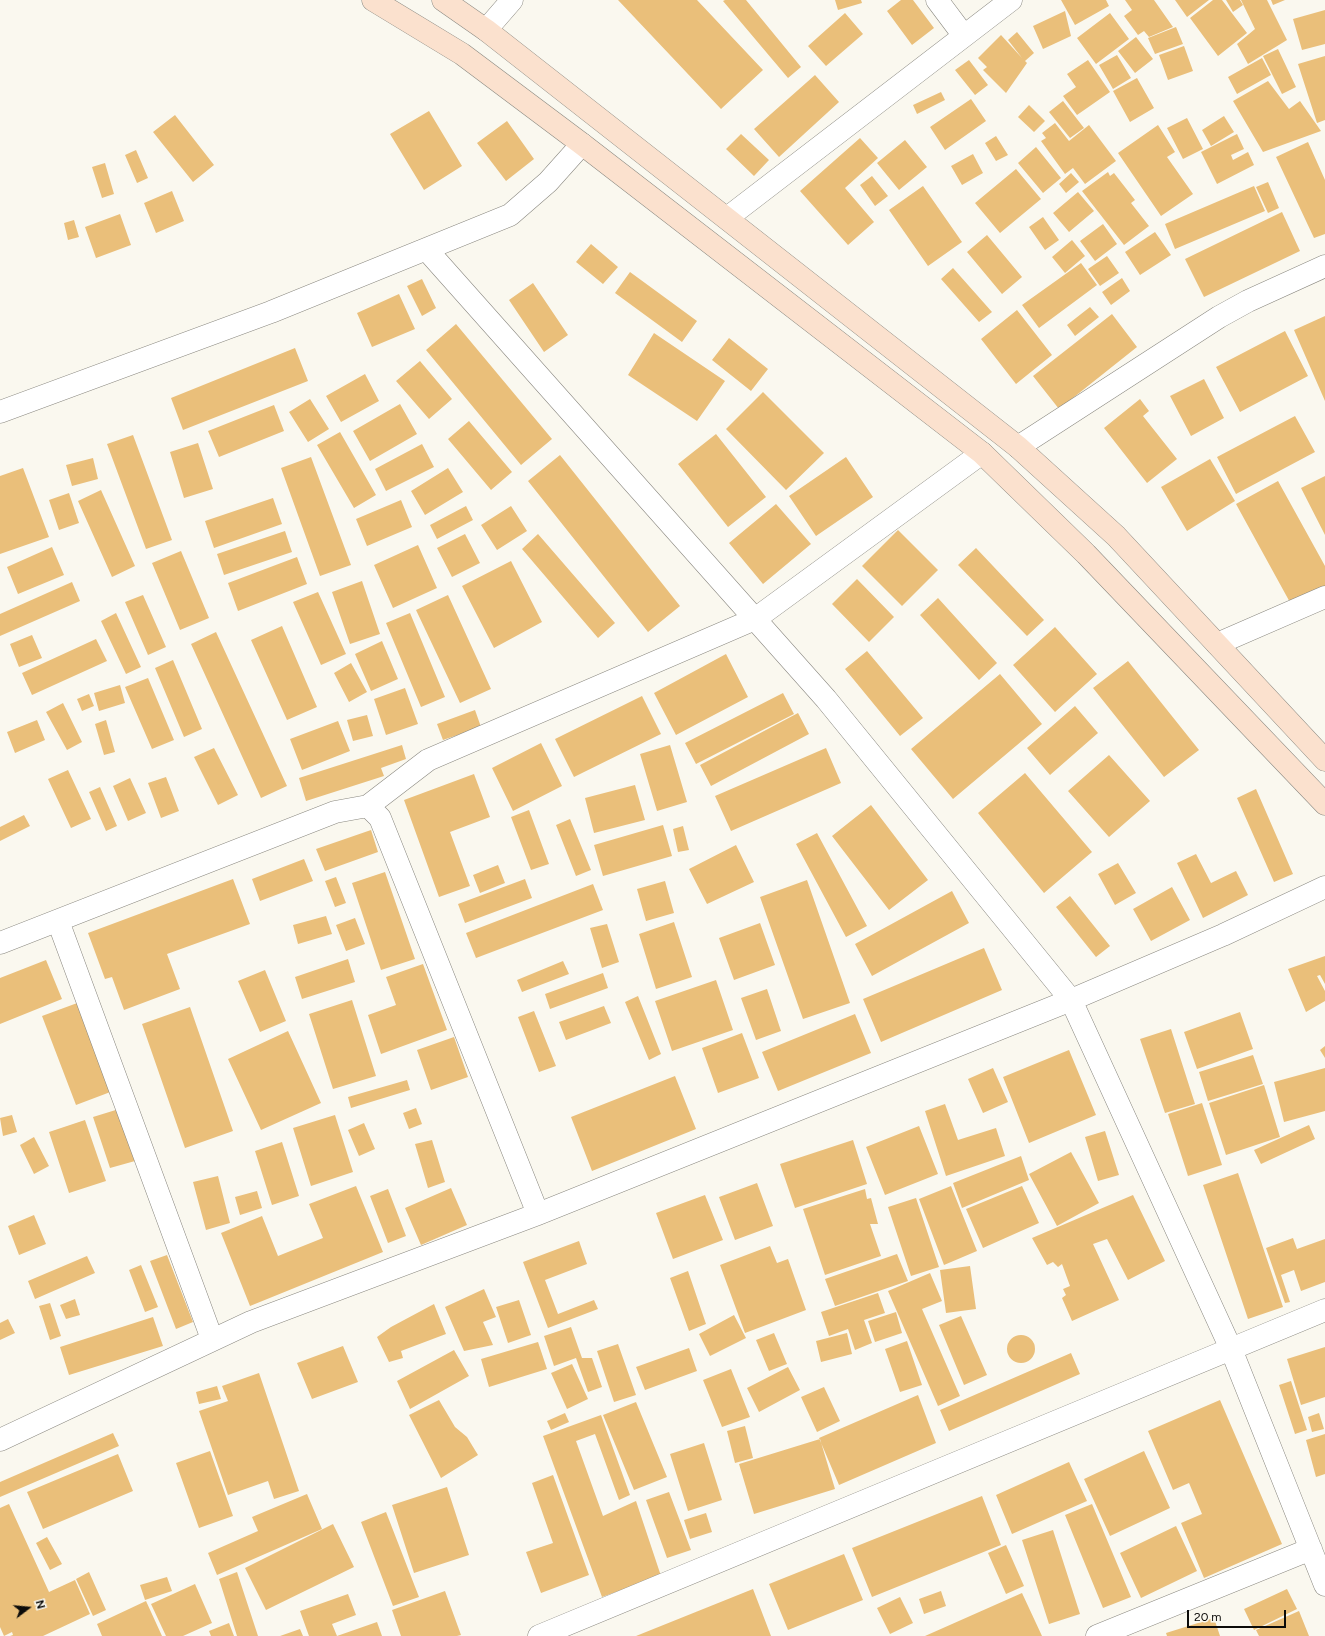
<!DOCTYPE html>
<html>
<head>
<meta charset="utf-8">
<style>
	body { margin:0 }
	#map { position:relative; width:1325px; height:1636px; overflow:hidden; background:#faf8ef; font-family:Figtree,sans-serif }
	canvas { display:block }
	.north { position:absolute; left:8px; top:1588px; width:40px; height:40px; -webkit-text-stroke:3px #faf8ef; paint-order:stroke; rotate:74deg; font-size:11px; font-weight:700; line-height:16px; text-align:center; color:#0c0b09 }
	.north::after { content:''; display:block; margin:auto; width:14px; height:18px; background:#0c0b09; clip-path:polygon(50% 0,100% 100%,50% 72%,0 100%) }
	.scale { position:absolute; left:1187px; top:1610px; width:99px; height:18px; box-sizing:border-box; border:2px solid #0c0b09; border-top:0; padding-left:5px; font-size:12px; line-height:14px; white-space:nowrap; color:#0c0b09; -webkit-text-stroke:3px #faf8ef; paint-order:stroke }
</style>
</head>
<body>
<div id="map">
<canvas width="1325" height="1636"></canvas>
<div class="north">N</div>
<div class="scale">20 m</div>
</div>
<script>
const ctx = document.querySelector('canvas').getContext('2d');
ctx.lineJoin = 'round';
function fillPath(path, color) {
  ctx.fillStyle = color;
  ctx.fill(path, 'evenodd');
}
function stroke(path, color, width, dash) {
  ctx.strokeStyle = color;
  ctx.lineWidth = width;
  ctx.lineCap = dash ? 'butt' : 'round';
  ctx.setLineDash(dash || []);
  ctx.stroke(path);
}
fillPath(new Path2D(`
	M618,0H697L763,70L721,109Z
	M725,0H746L801,67L788,78L723,1Z
	M835,0H861L862,3L838,10Z
	M901,0H913L934,28L912,45L887,11Z
	M1061,0H1106L1109,6L1075,25Z
	M1125,0H1154L1173,27L1149,37L1144,31L1138,35L1124,16L1132,10Z
	M1175,0H1209L1187,17Z
	M1213,0H1222L1247,33L1218,56L1190,18Z
	M1226,0H1240L1243,5L1233,12Z
	M1241,0H1267L1287,40L1248,64L1237,44L1255,29Z
	M1271,0H1285L1273,5Z
	M1325,10V44L1302,50L1293,19Z
	M1065,11L1071,36L1043,49L1033,26Z
	M845,13L863,34L826,66L808,46Z
	M1110,13L1129,39L1096,64L1077,38Z
	M1176,27L1183,44L1155,54L1148,38Z
	M1017,32L1034,53L1025,61L1027,63L1006,93L983,70L987,67L978,58L1001,35L1022,58L1008,40Z
	M1136,37L1153,59L1135,73L1118,51Z
	M1184,46L1193,71L1168,80L1159,55Z
	M1278,49L1296,87L1282,94L1263,56Z
	M1117,55L1131,78L1113,89L1099,65Z
	M1325,56V120L1317,123L1298,64Z
	M1262,58L1271,75L1237,94L1228,77Z
	M969,60L988,85L975,95L955,70Z
	M1088,60L1110,92L1077,115L1063,96L1076,87L1067,74Z
	M815,75L839,102L779,157L754,129Z
	M1137,78L1154,108L1130,122L1113,91Z
	M1268,81L1289,109L1300,101L1321,131L1263,152L1233,101Z
	M941,92L945,100L917,114L913,105Z
	M971,99L986,121L945,150L930,127Z
	M1063,101L1084,128L1070,138L1049,112Z
	M1029,105L1045,121L1034,132L1018,117Z
	M429,111L462,166L424,190L390,134Z
	M175,115L214,165L193,182L153,132Z
	M1224,116L1234,132L1211,146L1202,130Z
	M1187,118L1203,149L1183,159L1167,128Z
	M507,121L534,159L506,181L477,143Z
	M1055,123L1069,141L1089,125L1116,161L1085,184L1073,168L1065,174L1041,141L1046,138L1042,133Z
	M1158,125L1175,152L1167,157L1193,194L1161,216L1118,153Z
	M741,134L769,160L754,176L726,149Z
	M1237,134L1244,149L1231,155L1233,160L1248,152L1254,165L1217,184L1201,152Z
	M996,136L1008,155L996,161L985,143Z
	M860,138L878,158L845,188L874,222L848,245L800,191Z
	M905,140L927,167L899,190L877,163Z
	M1308,142L1325,180V234L1314,238L1276,157Z
	M1036,147L1061,178L1043,193L1018,163Z
	M136,150L148,178L137,183L125,155Z
	M973,154L983,173L962,185L951,166Z
	M105,163L114,194L102,198L92,167Z
	M1016,169L1041,199L1000,233L975,203Z
	M1108,172L1110,176L1114,173L1135,200L1131,203L1149,226L1124,245L1082,191Z
	M1071,173L1079,182L1066,193L1059,184Z
	M872,176L888,196L875,206L860,185Z
	M1268,182L1279,208L1268,213L1256,187Z
	M923,186L962,242L928,266L889,210Z
	M1254,186L1265,211L1175,249L1165,224Z
	M172,191L184,221L156,233L144,203Z
	M1078,192L1094,211L1069,232L1053,213Z
	M1282,212L1300,251L1204,297L1185,259Z
	M120,214L131,245L96,258L85,227Z
	M1043,217L1059,240L1045,250L1029,227Z
	M74,220L79,237L68,240L64,223Z
	M1103,224L1117,244L1095,261L1080,241Z
	M1155,232L1171,255L1140,275L1125,252Z
	M987,235L1022,277L1002,294L967,252Z
	M1072,240L1085,256L1065,273L1052,257Z
	M591,244L618,267L603,284L576,262Z
	M1107,256L1119,273L1100,286L1088,269Z
	M1081,263L1097,285L1039,328L1022,305Z
	M953,268L992,312L979,322L941,279Z
	M630,272L697,321L682,342L615,293Z
	M1122,278L1130,291L1111,305L1102,292Z
	M422,279L436,308L422,316L407,286Z
	M533,283L568,335L544,352L509,300Z
	M399,294L415,329L372,347L357,313Z
	M1090,307L1099,317L1075,336L1067,325Z
	M1017,310L1052,355L1016,384L981,339Z
	M1112,314L1137,347L1059,409L1033,376Z
	M1325,316V401L1294,330Z
	M456,324L552,439L521,465L426,350Z
	M1285,331L1308,376L1240,412L1216,367Z
	M654,333L725,381L697,421L628,375Z
	M729,338L768,369L751,391L712,360Z
	M295,348L308,381L183,430L171,398Z
	M420,361L452,399L429,419L396,381Z
	M365,374L379,401L341,422L326,396Z
	M1204,379L1224,418L1191,436L1170,396Z
	M763,392L824,453L786,490L726,429Z
	M310,399L329,429L308,442L289,412Z
	M1140,399L1149,411L1143,416L1177,459L1147,483L1104,428Z
	M400,404L417,434L370,461L353,431Z
	M274,405L284,431L219,457L208,431Z
	M1295,416L1315,452L1236,494L1217,457Z
	M469,421L512,472L491,490L448,439Z
	M340,432L376,495L354,508L317,445Z
	M716,434L766,497L728,527L678,464Z
	M133,435L172,540L146,549L107,444Z
	M198,443L213,489L184,498L170,452Z
	M422,444L434,467L386,491L375,469Z
	M560,455L680,606L648,632L528,481Z
	M311,457L351,565L320,576L281,468Z
	M846,457L873,497L816,536L789,496Z
	M93,458L98,479L72,486L66,465Z
	M1210,459L1235,501L1187,531L1161,487Z
	M23,468L49,537L0,554V476Z
	M448,468L463,492L425,515L411,491Z
	M1325,476V535L1301,488Z
	M1278,481L1325,566V588L1292,606L1236,504Z
	M101,490L135,566L112,577L78,501Z
	M69,493L79,523L59,530L49,500Z
	M273,498L282,524L214,548L205,521Z
	M401,500L412,527L367,546L356,519Z
	M776,504L811,544L763,584L729,543Z
	M466,506L473,520L437,539L430,525Z
	M511,506L527,531L497,550L481,525Z
	M898,530L938,570L902,606L862,566Z
	M285,531L292,552L224,575L217,554Z
	M465,534L480,563L452,577L437,548Z
	M538,534L615,623L598,638L522,549Z
	M418,545L437,588L393,608L374,565Z
	M52,547L64,575L18,594L7,567Z
	M976,548L1044,620L1027,636L958,565Z
	M181,551L209,618L180,630L152,563Z
	M297,557L307,584L238,611L228,583Z
	M511,561L542,622L494,648L462,586Z
	M857,579L894,617L869,642L832,604Z
	M362,581L380,634L350,644L332,592Z
	M72,582L80,601L0,636V614Z
	M318,592L346,654L321,665L293,602Z
	M143,595L166,647L148,655L125,602Z
	M448,595L491,689L460,703L416,610Z
	M938,598L997,663L979,680L920,615Z
	M116,613L141,667L126,674L101,621Z
	M410,613L445,697L421,707L386,623Z
	M282,626L317,707L287,720L251,640Z
	M1055,627L1097,674L1055,712L1013,665Z
	M216,632L287,786L261,798L191,644Z
	M32,635L42,658L19,667L10,644Z
	M96,639L107,661L32,695L22,673Z
	M382,641L398,679L371,691L355,654Z
	M867,651L923,718L900,736L845,669Z
	M726,654L748,697L676,735L654,693Z
	M173,660L202,729L184,737L155,668Z
	M1128,661L1199,750L1164,777L1093,688Z
	M351,663L367,692L349,702L334,673Z
	M1000,674L1042,724L953,799L911,749Z
	M148,678L174,740L152,749L125,687Z
	M120,685L125,703L99,711L94,693Z
	M405,688L418,724L386,735L374,699Z
	M783,693L794,714L696,764L685,743Z
	M89,694L94,706L82,711L77,699Z
	M642,696L661,734L574,777L555,739Z
	M63,703L82,742L67,750L46,712Z
	M1075,706L1098,733L1050,775L1027,748Z
	M475,710L481,727L443,740L437,724Z
	M798,713L809,734L711,786L700,765Z
	M367,715L373,736L353,741L347,720Z
	M37,720L45,740L15,753L7,732Z
	M106,720L115,752L104,755L95,724Z
	M338,721L350,751L302,770L290,739Z
	M541,743L562,786L513,811L492,768Z
	M402,745L406,759L381,768L384,776L306,801L299,778Z
	M670,745L687,802L657,811L640,754Z
	M214,748L238,795L218,805L194,757Z
	M826,748L841,783L731,831L715,796Z
	M1109,755L1150,801L1109,837L1068,791Z
	M68,770L91,819L71,828L48,779Z
	M1025,773L1092,852L1044,893L978,813Z
	M474,774L490,817L450,832L470,886L439,897L404,800Z
	M166,777L179,811L161,818L148,783Z
	M130,778L146,813L128,821L113,786Z
	M635,785L645,820L594,833L585,798Z
	M100,787L117,826L106,831L89,792Z
	M1256,789L1293,874L1274,882L1237,798Z
	M871,805L928,880L889,910L832,836Z
	M529,810L549,864L531,870L511,817Z
	M24,815L30,826L0,841V827Z
	M570,819L591,870L576,876L556,825Z
	M663,825L672,856L603,876L594,845Z
	M683,826L689,850L678,852L673,829Z
	M371,830L378,852L325,871L316,849Z
	M817,833L867,926L846,937L796,844Z
	M736,845L754,882L707,904L689,869Z
	M1196,854L1211,883L1236,871L1248,895L1203,918L1177,863Z
	M304,859L313,881L260,901L252,879Z
	M1118,863L1136,893L1115,905L1098,874Z
	M498,865L505,883L480,893L473,875Z
	M385,872L415,959L381,970L352,883Z
	M336,877L346,903L335,907L325,881Z
	M233,879L250,924L167,954L180,989L124,1010L112,977L105,979L88,933Z
	M525,879L532,898L465,923L458,904Z
	M807,880L850,1003L803,1019L760,897Z
	M665,881L674,913L646,921L637,889Z
	M593,884L603,910L476,958L466,933Z
	M1172,887L1190,920L1151,941L1133,909Z
	M952,891L969,923L872,976L855,944Z
	M1070,896L1110,946L1096,957L1056,907Z
	M326,916L332,934L298,944L293,925Z
	M355,918L365,944L346,951L336,925Z
	M674,922L692,977L656,989L639,934Z
	M760,923L775,965L734,980L719,938Z
	M607,924L619,962L602,968L590,928Z
	M984,948L1002,990L881,1042L863,999Z
	M1325,956V984L1320,975L1317,976L1325,991V1001L1306,1012L1288,969Z
	M348,959L355,982L302,999L295,977Z
	M46,960L62,999L0,1024V978Z
	M563,961L569,974L522,992L517,980Z
	M423,964L447,1030L381,1054L368,1015L396,1005L386,977Z
	M265,970L286,1021L260,1032L238,981Z
	M603,973L608,988L550,1009L545,994Z
	M716,980L733,1030L672,1051L655,1001Z
	M767,989L781,1031L756,1040L741,998Z
	M638,996L661,1054L649,1060L625,1002Z
	M352,1000L376,1076L333,1089L309,1014Z
	M80,1002L113,1091L76,1105L42,1016Z
	M604,1006L611,1023L566,1040L559,1022Z
	M190,1007L233,1131L185,1148L142,1024Z
	M534,1011L556,1066L539,1072L518,1017Z
	M1240,1012L1253,1049L1197,1069L1184,1032Z
	M855,1014L871,1053L778,1091L762,1052Z
	M1171,1029L1195,1104L1165,1113L1140,1039Z
	M288,1031L321,1103L261,1130L228,1059Z
	M742,1033L759,1078L718,1093L702,1048Z
	M454,1037L468,1077L431,1090L417,1050Z
	M1325,1046V1058L1320,1050Z
	M1069,1050L1096,1115L1029,1143L1003,1077Z
	M1253,1055L1263,1084L1208,1101L1199,1072Z
	M993,1068L1008,1102L983,1113L968,1079Z
	M1325,1068V1111L1284,1122L1274,1082Z
	M675,1076L696,1129L592,1171L571,1117Z
	M407,1080L410,1090L351,1108L348,1097Z
	M1264,1085L1280,1137L1226,1155L1209,1103Z
	M1202,1103L1222,1165L1188,1176L1168,1114Z
	M945,1104L958,1140L996,1128L1005,1156L946,1176L925,1111Z
	M416,1108L422,1124L409,1129L403,1113Z
	M119,1109L135,1161L110,1168L93,1117Z
	M12,1115L17,1132L3,1136L0,1118Z
	M335,1115L353,1172L311,1186L293,1128Z
	M85,1120L106,1181L69,1193L49,1132Z
	M364,1123L375,1149L359,1156L348,1130Z
	M1309,1125L1315,1139L1261,1164L1254,1150Z
	M919,1126L938,1174L885,1195L866,1147Z
	M1105,1131L1119,1175L1098,1181L1085,1137Z
	M34,1137L49,1166L34,1174L20,1145Z
	M432,1140L445,1182L428,1188L415,1144Z
	M853,1140L867,1184L795,1208L780,1164Z
	M282,1142L299,1196L272,1205L255,1151Z
	M1071,1152L1099,1203L1057,1226L1029,1174Z
	M1021,1156L1029,1180L962,1208L953,1183Z
	M1238,1173L1283,1307L1248,1319L1203,1185Z
	M218,1176L230,1223L206,1230L193,1182Z
	M757,1183L773,1226L735,1240L719,1197Z
	M356,1186L383,1252L250,1306L221,1233L262,1216L278,1256L323,1238L309,1204Z
	M951,1186L977,1251L944,1265L919,1199Z
	M1022,1186L1039,1223L983,1248L966,1209Z
	M451,1188L467,1225L421,1245L405,1208Z
	M388,1189L406,1236L388,1243L370,1196Z
	M865,1189L867,1199L871,1198L878,1224H870L881,1256L825,1275L803,1209Z
	M257,1191L262,1208L240,1215L235,1197Z
	M705,1195L723,1240L673,1259L656,1213Z
	M1133,1195L1165,1261L1128,1280L1107,1239L1093,1244L1119,1300L1072,1321L1062,1298L1066,1295L1063,1289L1070,1286L1062,1264L1058,1267L1053,1262L1047,1265L1032,1238Z
	M916,1198L939,1267L911,1276L888,1207Z
	M34,1215L46,1244L19,1255L8,1226Z
	M1293,1238L1297,1249L1325,1239V1282L1301,1291L1294,1270L1281,1275L1290,1302L1285,1303L1266,1248Z
	M579,1241L587,1264L545,1280L558,1314L594,1300L598,1309L548,1328L523,1262Z
	M770,1246L777,1263L788,1259L806,1310L745,1333L720,1265Z
	M897,1254L908,1281L835,1306L825,1279Z
	M167,1255L193,1322L176,1329L150,1261Z
	M87,1256L95,1273L35,1299L28,1281Z
	M141,1265L158,1307L145,1312L129,1270Z
	M970,1266L976,1309L946,1313L940,1270Z
	M688,1271L706,1324L689,1331L670,1278Z
	M930,1273L942,1301L922,1309L960,1396L938,1406L888,1291Z
	M484,1289L496,1317L483,1322L493,1345L464,1351L445,1307Z
	M878,1293L885,1313L864,1320L872,1343L855,1350L848,1329L829,1336L821,1312Z
	M75,1299L80,1315L66,1319L60,1305Z
	M519,1300L531,1335L508,1343L496,1307Z
	M50,1303L61,1336L50,1340L39,1306Z
	M434,1304L446,1334L401,1351L403,1358L389,1362L377,1337L391,1327Z
	M896,1312L902,1333L875,1342L868,1321Z
	M734,1315L746,1338L710,1356L699,1334Z
	M961,1316L987,1375L964,1385L939,1325Z
	M153,1317L163,1346L69,1375L60,1347Z
	M8,1319L15,1333L0,1340V1323Z
	M571,1327L582,1358H592L602,1387L588,1392L576,1358L554,1366L544,1336Z
	M774,1333L787,1364L769,1371L756,1340Z
	M847,1333L852,1354L821,1362L816,1341Z
	M1007 1349a14 14 0 1 1 28 0a14 14 0 1 1-28 0Z
	M907,1341L922,1385L900,1392L885,1349Z
	M538,1342L547,1369L489,1387L481,1359Z
	M618,1344L636,1395L614,1402L597,1351Z
	M343,1346L358,1382L312,1399L297,1363Z
	M1325,1347V1397L1301,1405L1287,1359Z
	M689,1348L697,1371L645,1390L636,1367Z
	M454,1350L469,1376L410,1409L397,1381Z
	M1071,1353L1080,1374L949,1431L940,1410Z
	M572,1364L588,1399L567,1409L551,1373Z
	M788,1367L800,1390L759,1412L747,1388Z
	M731,1369L750,1417L722,1427L703,1380Z
	M259,1373L299,1491L274,1499L268,1481L228,1495L199,1411L228,1401L222,1386Z
	M1291,1381L1307,1430L1295,1434L1279,1385Z
	M217,1386L221,1399L199,1404L196,1392Z
	M824,1387L840,1421L817,1432L801,1397Z
	M918,1395L936,1443L839,1485L819,1438Z
	M439,1400L455,1427L467,1437L478,1455L441,1478L409,1415Z
	M1220,1400L1282,1544L1204,1578L1181,1523L1202,1514L1189,1483L1173,1490L1148,1431Z
	M636,1402L667,1477L634,1490L603,1415Z
	M565,1413L569,1422L551,1430L547,1421Z
	M1319,1413L1324,1429L1312,1432L1308,1417Z
	M601,1415L630,1495L619,1500L595,1434L576,1441L603,1516L636,1501L661,1576L602,1597L543,1436Z
	M745,1426L753,1458L735,1463L727,1431Z
	M113,1433L119,1446L0,1497V1482Z
	M1325,1434V1474L1316,1477L1306,1440Z
	M820,1439L835,1489L754,1514L739,1464Z
	M704,1443L722,1500L688,1511L670,1454Z
	M210,1451L233,1516L199,1528L176,1463Z
	M1144,1451L1170,1508L1110,1536L1084,1479Z
	M118,1454L133,1491L43,1529L27,1492Z
	M1069,1462L1087,1501L1012,1534L996,1495Z
	M553,1475L589,1575L541,1593L526,1552L553,1543L532,1483Z
	M447,1487L469,1555L414,1573L392,1505Z
	M669,1492L691,1550L667,1558L646,1500Z
	M307,1494L322,1529L217,1575L208,1553L258,1531L252,1517Z
	M982,1496L1001,1545L872,1597L852,1548Z
	M9,1504L49,1592L75,1580L90,1614L43,1636H10L13,1635L12,1632L4,1636L0,1627V1508Z
	M1092,1504L1131,1597L1103,1608L1065,1515Z
	M386,1512L419,1597L393,1606L361,1522Z
	M706,1513L712,1532L690,1539L684,1520Z
	M333,1524L354,1567L266,1610L245,1568Z
	M1176,1526L1197,1571L1141,1598L1120,1553Z
	M1053,1530L1080,1614L1049,1624L1022,1540Z
	M47,1537L62,1564L50,1570L36,1543Z
	M1006,1545L1024,1586L1006,1594L988,1553Z
	M844,1554L863,1600L788,1630L769,1584Z
	M89,1572L106,1610L93,1616L76,1579Z
	M237,1572L258,1636H237L219,1579Z
	M167,1577L172,1591L145,1600L140,1585Z
	M195,1584L212,1623L183,1636H166L151,1604Z
	M753,1589L771,1636H636Z
	M1287,1589L1297,1609L1254,1630L1244,1609Z
	M445,1591L461,1635L457,1636H401L392,1610Z
	M941,1591L946,1606L924,1614L919,1599Z
	M1022,1593L1042,1636H925Z
	M348,1594L356,1615L332,1624L337,1636H309L300,1611Z
	M900,1597L913,1623L890,1634L877,1608Z
	M146,1601L162,1636H102L97,1624Z
	M1299,1611L1309,1636H1259L1256,1630Z
	M1214,1618L1220,1636H1167L1166,1633Z
	M377,1622L382,1636H337Z
	M229,1623L234,1636H211L209,1631Z
	M300,1629L303,1636H280Z`), '#eabf7a');
const street = new Path2D(`
	M937,0L964,36
	M486,30L512,0
	M727,218L1011,0
	M426,249L826,699L1071,1000L1231,1349L1325,1585
	M0,412L271,312L510,215L548,182L582,144
	M1018,447L1219,317L1248,301L1325,266
	M1217,644L1325,597
	M368,806L428,760L755,619L982,453
	M58,921L212,1339
	M0,943L335,812L368,806L380,818L538,1214
	M0,1440L251,1322L538,1214L1071,1000L1223,935L1325,887
	M539,1636L1325,1310
	M1097,1636L1311,1549`);
const secondary = new Path2D(`
	M373,0L462,54L582,144L982,453L1086,554L1325,804
	M443,0L486,30L1018,447L1116,536L1325,760`);
stroke(street, '#8a8880', 23);
stroke(secondary, '#8a8880', 23);
stroke(street, '#fff', 22);
stroke(secondary, '#fbe1ce', 22);
</script>
</body>
</html>
